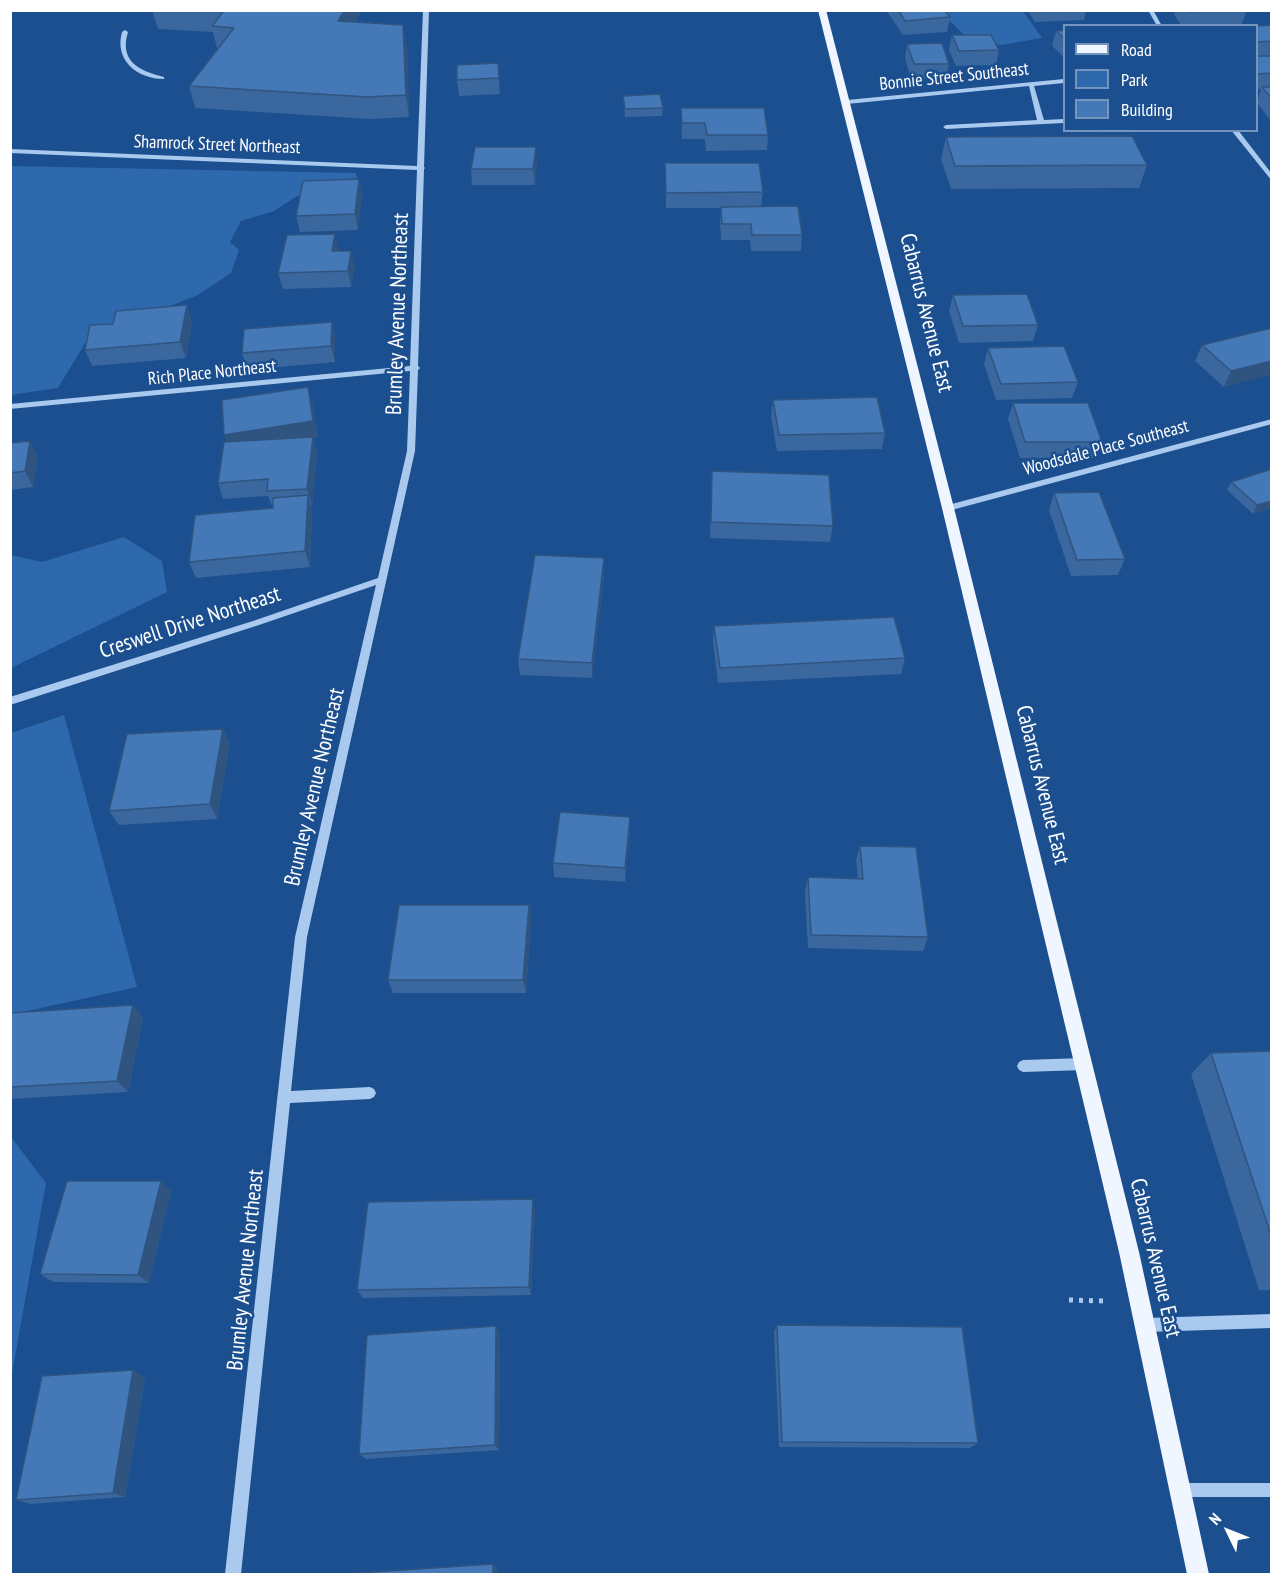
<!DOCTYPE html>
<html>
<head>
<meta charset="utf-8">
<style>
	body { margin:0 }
	#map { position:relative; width:1282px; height:1585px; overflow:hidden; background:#1b4f8f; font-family:"PT Sans Narrow",sans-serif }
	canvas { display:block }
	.frame { position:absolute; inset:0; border:12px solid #fff; pointer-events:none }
	.legend { position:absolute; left:1063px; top:24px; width:195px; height:108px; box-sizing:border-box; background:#1b4f8f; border:2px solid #7695bc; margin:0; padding:8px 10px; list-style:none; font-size:18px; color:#fff }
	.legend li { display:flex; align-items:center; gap:12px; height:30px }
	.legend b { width:30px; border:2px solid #7695bc }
	.north { position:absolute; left:1198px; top:1501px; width:60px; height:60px; -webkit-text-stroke:4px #1b4f8f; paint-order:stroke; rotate:313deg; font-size:16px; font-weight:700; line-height:24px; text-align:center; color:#fff }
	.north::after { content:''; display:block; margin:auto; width:21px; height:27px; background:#fff; clip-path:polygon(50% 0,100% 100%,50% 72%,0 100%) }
</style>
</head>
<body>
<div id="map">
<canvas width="1282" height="1585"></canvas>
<div class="frame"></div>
<ul class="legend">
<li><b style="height:8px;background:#f0f6ff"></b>Road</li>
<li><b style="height:16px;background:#2e69ad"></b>Park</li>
<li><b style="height:16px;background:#4478b7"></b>Building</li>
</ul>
<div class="north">N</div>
</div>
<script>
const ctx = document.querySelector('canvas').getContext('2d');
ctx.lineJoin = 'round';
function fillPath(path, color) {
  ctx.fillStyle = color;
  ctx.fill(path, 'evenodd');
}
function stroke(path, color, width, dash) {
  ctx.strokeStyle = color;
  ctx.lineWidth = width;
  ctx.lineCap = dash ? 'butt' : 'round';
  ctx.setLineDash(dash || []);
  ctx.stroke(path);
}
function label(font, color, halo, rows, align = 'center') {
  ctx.font = font + ' "PT Sans Narrow",sans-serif';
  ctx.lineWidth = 5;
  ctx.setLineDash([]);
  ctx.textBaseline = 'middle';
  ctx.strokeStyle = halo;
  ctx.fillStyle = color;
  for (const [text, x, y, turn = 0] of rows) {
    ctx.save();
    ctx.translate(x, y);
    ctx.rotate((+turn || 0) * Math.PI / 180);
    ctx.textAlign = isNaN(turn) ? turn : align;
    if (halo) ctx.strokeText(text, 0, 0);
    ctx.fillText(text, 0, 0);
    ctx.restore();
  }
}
fillPath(new Path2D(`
	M940,11H1023L1042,38L1001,45L971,42Z
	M11,166L356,173L360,188L297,196L274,211L241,221L230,242L239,250L231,273L198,295L148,315L93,330L58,388L11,395Z
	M124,537L162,561L167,592L11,668V555L42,562Z
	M64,715L137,987L13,1014L11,1022V733Z
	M11,1137L46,1183L11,1379Z`), '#2e69ad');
stroke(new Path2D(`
	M1069,1300L1104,1301`), '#a9c9ee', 5, [4, 6]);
fillPath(new Path2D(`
	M423,10H429L424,167L425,168L424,169L418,366L420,368L418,370L415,451L307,937L291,1091L370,1087L374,1089L376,1093L374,1097L370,1099L290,1103L241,1574H225L295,937L376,585L259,625L10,705V697L253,621L378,578L407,451L410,371L10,409V404L410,366L417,170L10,153V149L417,166Z
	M1148,10H1153L1162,26H1157Z
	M125,30L128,32C119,61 139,71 164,77V79C137,79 114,60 122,32Z
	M1064,79V83L1034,86L1044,120L1064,119V123L946,129L943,127L946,125L1037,120L1029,86L847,104L844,102L847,100Z
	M1231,130H1238L1272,174V181Z
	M1272,419V424L948,511L944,508L948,505Z
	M1084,1058L1088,1060L1090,1064L1088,1068L1084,1070L1023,1072L1019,1070L1017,1066L1019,1062L1023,1060Z
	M1272,1314V1328L1145,1332L1140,1330L1138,1325L1140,1320L1145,1318Z
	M1179,1483H1272V1497H1179L1174,1495L1172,1490L1174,1485Z`), '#a9c9ee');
fillPath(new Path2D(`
	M818,10H826L954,508L1139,1252L1209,1574H1187L1119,1252L942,508Z`), '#f0f6ff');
fillPath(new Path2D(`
	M152,10H362L355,22L407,46L409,117L370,119L195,108L189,86L219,48H217L213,32L158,29Z
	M886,10H944L950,17L947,32L903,35Z
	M1027,10H1086L1084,20L1035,22Z
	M1175,10H1247L1242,24L1208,26H1182L1174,15Z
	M1272,25V121H1271L1257,103L1261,89H1257V26Z
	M1065,30V58L1052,46L1056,31Z
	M952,35L999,50L996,65L956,66L949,50Z
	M907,44L949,64L946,79H911L905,58Z
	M498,63L500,94L459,96L457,80Z
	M623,96L663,108L662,116L625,117Z
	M681,108L768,135L767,150L706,151L705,139H682Z
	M946,137L1147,165L1139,188L951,189L941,159Z
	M537,163L535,185H472L471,169Z
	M665,163L763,192L761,206L802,235L801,251H751L750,240H721L720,223L721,208H666Z
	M359,179L362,194L358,230L300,232L296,216Z
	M339,250V251H351L355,267L351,287L283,289L278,273Z
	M953,295L1038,325L1033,341L959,343L949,311Z
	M192,321L186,358L92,366L85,350Z
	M332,322L335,338V362L247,370L242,353Z
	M1272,328L1224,387L1195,361L1202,345Z
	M988,348L1078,382L1072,398L996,400L984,364Z
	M773,400L885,433L882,449L777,451L771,416Z
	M312,403L318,438H313L317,453L312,505H310L312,511L310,567L196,578L189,562L273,508L268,496L223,499L218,483L227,442Z
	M1013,403L1102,442L1096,458H1020L1008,419Z
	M30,441L38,457L33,487L10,490V443Z
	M1272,469V507L1253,514L1227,490L1231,482Z
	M712,471L833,526L830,542L710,538Z
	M1054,493L1125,559L1118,575L1071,576L1049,510Z
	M604,574L592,678L520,675L518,659Z
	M714,626L905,658L901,674L718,683L713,642Z
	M223,729L230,744L217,819L119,825L109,811Z
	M630,831L625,882L554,877L553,863Z
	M860,846L928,937L923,951L808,948L805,891L808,877L858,879L856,860Z
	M529,905L531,919L526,993H393L388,980Z
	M133,1005L143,1018L128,1092L10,1099V1013Z
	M1272,1051V1290H1259L1191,1074L1211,1053Z
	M171,1191L149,1283L53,1282L40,1274Z
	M535,1209L531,1295L363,1298L357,1290Z
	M777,1325L978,1443L970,1448L779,1447L774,1332Z
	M500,1334L499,1450L366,1459L359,1454Z
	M145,1377L125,1497L31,1504L16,1500Z`), '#3a679d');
fillPath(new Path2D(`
	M345,10H362L342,43L338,21Z
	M403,25L407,46L409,117L406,95Z
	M536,147L537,163L535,185L533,169Z
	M359,179L362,194L358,230L355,214Z
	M335,234L339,250L336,267L332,251Z
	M351,251L355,267L351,287L348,271Z
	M187,305L192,321L186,358L180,342Z
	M332,322L335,338V362L331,346Z
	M1272,361V375L1224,387L1231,371Z
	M308,387L312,403L318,438H313L317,453L312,505L307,489L230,452L224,435Z
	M30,441L38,457L33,487L25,471Z
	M308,495L312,511L310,567L305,551Z
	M1272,501V507L1253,514L1257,505Z
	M604,558V574L592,678V663Z
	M223,729L230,744L217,819L210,804Z
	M630,817V831L625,882V868Z
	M529,905L531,919L526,993L523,980Z
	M133,1005L143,1018L128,1092L117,1081Z
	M161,1181L171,1191L149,1283L138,1275Z
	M533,1199L535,1209L531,1295L529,1287Z
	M496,1326L500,1334L499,1450L495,1445Z
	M133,1370L145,1377L125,1497L113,1493Z
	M493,1564L497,1566V1575H493Z`), '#305480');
const building = new Path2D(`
	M196,10H345L338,21L403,25L406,95L367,97L189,86L234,28L212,26L223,12Z
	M898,10H944L950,17L905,21Z
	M1187,10H1223L1188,12Z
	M1272,25V41L1257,42V26Z
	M1065,30V39L1056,31Z
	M952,35H991L999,50L959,51Z
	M942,43L949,64H914L907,44Z
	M1257,56H1272V73L1257,74Z
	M498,63L499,78L457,80V65Z
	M1262,87H1272V99Z
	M660,94L663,108L625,109L623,96Z
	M681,108H764L768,135H707L705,123H682Z
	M1132,136L1147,165L955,166L946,137Z
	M475,147H536L533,169H471Z
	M665,163H759L763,192L666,193Z
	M359,179L355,214L296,216L303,181Z
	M798,206L802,235H752L751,224H722L721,207Z
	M335,234L332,251H351L348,271L278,273L287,235Z
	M1027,294L1038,325L963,326L953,295Z
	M187,305L180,342L85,350L90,325L113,324L116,311Z
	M332,322L331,346L242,353L244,329Z
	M1272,328V361L1231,371L1202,345Z
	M1064,346L1078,382L1001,384L988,348Z
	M308,387L313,421L224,435L222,400Z
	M877,397L885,433L779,435L773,400Z
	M1013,403H1088L1102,442H1025Z
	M313,437L307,489L267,491L268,479L218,483L224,442Z
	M30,441L25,471L10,473V443Z
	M1272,469V501L1257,505L1231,482Z
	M712,471L829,475L833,526L711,522Z
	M1099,492L1125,559L1077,560L1054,493Z
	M308,495L305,551L189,562L195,515L273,508V498Z
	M535,555L604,558L592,663L518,659Z
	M894,617L905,658L720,668L714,626Z
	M223,729L210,804L109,811L127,734Z
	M560,812L630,817L625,868L553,863Z
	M860,846L916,847L928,937L811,935L808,877L863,879Z
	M399,905H529L523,980H388Z
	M133,1005L117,1081L10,1087V1013Z
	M1272,1051V1238L1211,1053Z
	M67,1181H161L138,1275L40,1274Z
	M533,1199L529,1287L357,1290L368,1202Z
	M777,1325L962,1327L978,1443L782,1442Z
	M496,1326L495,1445L359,1454L367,1335Z
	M133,1370L113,1493L16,1500L42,1376Z
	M493,1564V1575H342V1574Z`);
fillPath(building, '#4478b7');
stroke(building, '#305480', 1.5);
label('18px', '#fff', '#1b4f8f', [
	["Bonnie Street Southeast",954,77,-6],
	["Shamrock Street Northeast",217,145,2],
	["Rich Place Northeast",212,373,-6],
	["Woodsdale Place Southeast",1106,448,-15]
]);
label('22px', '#fff', '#1b4f8f', [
	["Cabarrus Avenue East",926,313,76],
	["Brumley Avenue Northeast",398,314,-88],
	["Creswell Drive Northeast",190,623,-18],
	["Cabarrus Avenue East",1042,785,76],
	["Brumley Avenue Northeast",315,787,-77],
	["Cabarrus Avenue East",1155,1258,77],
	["Brumley Avenue Northeast",246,1270,-84]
]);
</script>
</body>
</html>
